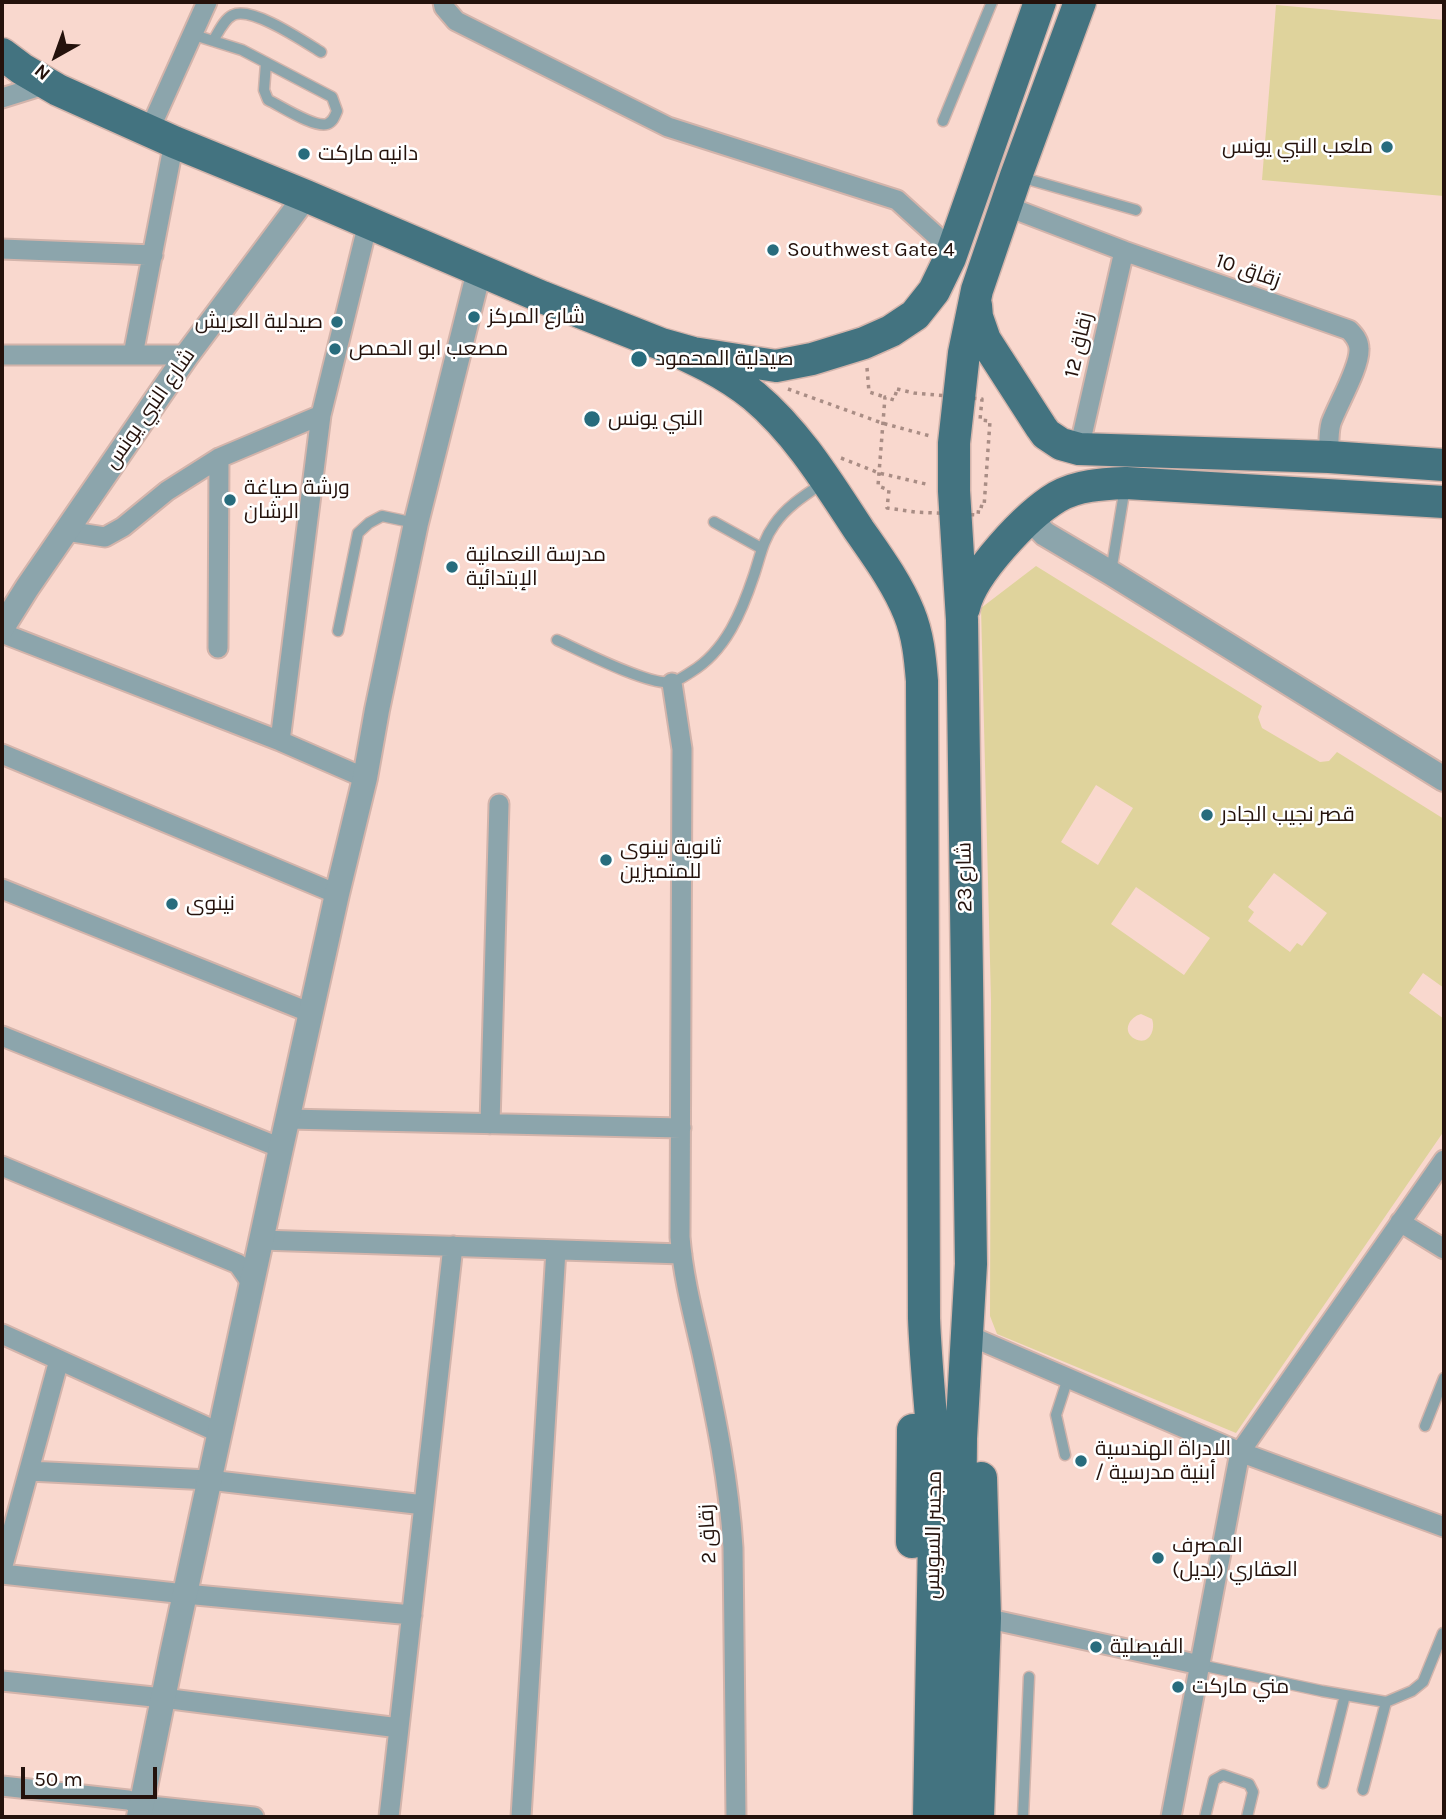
<!DOCTYPE html>
<html>
<head>
<meta charset="utf-8">
<style>
	body { margin:0 }
	#map { position:relative; width:1446px; height:1819px; overflow:hidden; background:#f9d8ce; font-family:Karla,sans-serif }
	canvas { display:block }
	.frame { position:absolute; inset:0; border:4px solid #24120c; pointer-events:none }
	.north { position:absolute; left:21px; top:21px; width:70px; height:70px; -webkit-text-stroke:5px #fff; paint-order:stroke; rotate:220deg; font-size:19px; font-weight:700; line-height:28px; text-align:center; color:#24120c }
	.north::after { content:''; display:block; margin:auto; width:24px; height:32px; background:#24120c; clip-path:polygon(50% 0,100% 100%,50% 72%,0 100%) }
	.scale { position:absolute; left:21px; top:1767px; width:136px; height:32px; box-sizing:border-box; border:4px solid #24120c; border-top:0; padding-left:9px; font-size:21px; line-height:24px; white-space:nowrap; color:#24120c; -webkit-text-stroke:5px #fff; paint-order:stroke }
</style>
</head>
<body>
<div id="map">
<canvas width="1446" height="1819"></canvas>
<div class="frame"></div>
<div class="north">N</div>
<div class="scale">50 m</div>
</div>
<script>
const ctx = document.querySelector('canvas').getContext('2d');
ctx.lineJoin = 'round';
function fillPath(path, color) {
  ctx.fillStyle = color;
  ctx.fill(path, 'evenodd');
}
function stroke(path, color, width, dash) {
  ctx.strokeStyle = color;
  ctx.lineWidth = width;
  ctx.lineCap = dash ? 'butt' : 'round';
  ctx.setLineDash(dash || []);
  ctx.stroke(path);
}
function label(font, color, halo, rows, align = 'center') {
  ctx.font = font + ' Karla,Cairo,sans-serif';
  ctx.lineWidth = 5;
  ctx.setLineDash([]);
  ctx.textBaseline = 'middle';
  ctx.strokeStyle = halo;
  ctx.fillStyle = color;
  for (const [text, x, y, turn = 0] of rows) {
    ctx.save();
    ctx.translate(x, y);
    ctx.rotate((+turn || 0) * Math.PI / 180);
    ctx.textAlign = isNaN(turn) ? turn : align;
    if (halo) ctx.strokeText(text, 0, 0);
    ctx.fillText(text, 0, 0);
    ctx.restore();
  }
}
fillPath(new Path2D(`
	M1276,5L1444,20V196L1262,180Z
	M1036,566L1262,706L1258,717L1262,728L1320,762L1329,761L1337,752L1444,819V988L1423,973L1409,993L1444,1019V1131L1236,1433L997,1334L990,1316L991,1000L981,608ZM1096,785L1133,808L1098,865L1061,842ZM1274,873L1327,913L1302,946L1297,943L1290,952L1248,921L1254,912L1248,907ZM1136,887L1210,938L1184,975L1111,924ZM1141,1014L1152,1019C1156,1030 1149,1046 1135,1039C1121,1031 1130,1017 1141,1014Z`), '#dfd39c');
const service = new Path2D(`
	M194,35L242,50L332,97L337,111C335,116 333,122 327,124C314,128 281,106 268,100L264,90L266,63
	M213,41C218,33 224,19 233,15C252,6 303,41 321,52
	M943,121L992,2
	M1020,177L1136,210
	M714,522L761,548
	M1111,572L1125,487
	M338,631L358,533L369,523L382,516L415,523
	M557,640C579,650 651,687 672,682C678,681 686,675 691,672C726,651 742,611 754,575C760,557 763,540 774,525C786,507 805,495 823,483
	M1425,1426L1444,1378
	M1065,1455L1056,1415L1068,1378
	M1200,1665L1322,1691L1386,1702L1412,1691L1423,1682L1443,1633
	M1323,1783L1345,1695
	M1363,1790L1386,1702
	M1023,1817L1029,1677
	M1205,1817L1214,1780L1223,1775L1249,1784L1253,1792L1247,1817`);
const minor = new Path2D(`
	M443,2L444,7L456,21L668,127L897,200L941,240L950,258
	M2,98L47,84
	M149,131L207,2
	M1006,206L1124,251L1349,330C1355,336 1359,341 1359,349C1360,367 1338,404 1331,423C1328,434 1329,445 1329,457
	M2,249L153,255
	M2,355H187
	M133,355L174,142
	M1079,449L1124,251
	M66,531L105,537L123,527L167,491L219,458L321,415
	M2,633L280,741L365,778
	M218,648L219,458
	M672,683L682,749L680,1237C683,1276 693,1314 702,1353C716,1418 729,1481 733,1548L736,1817
	M280,741L321,415L368,223
	M2,754L337,894
	M2,889L311,1013
	M2,1036L281,1148
	M288,1119L681,1128
	M490,1124L499,804
	M2,1166L238,1264L252,1284
	M1400,1222L1444,1249
	M261,1240L682,1254
	M2,1334L220,1433
	M977,1339L1240,1452L1444,1527
	M29,1471L209,1480L424,1505
	M2,1569L59,1360
	M2,1574L185,1594L412,1615
	M985,1618L1200,1665
	M2,1681L163,1698L399,1728
	M2,1786L128,1800L141,1805L254,1817
	M389,1817L453,1246
	M521,1817L556,1250
	M1171,1817L1240,1452L1444,1160`);
const tertiary = new Path2D(`
	M1045,506C1036,516 1034,524 1045,534L1111,573L1444,779
	M2,628L27,588L187,355L306,196
	M139,1817L172,1654L281,1148L337,894L365,778L377,710L416,523L479,271`);
const primary = new Path2D(`
	M2,54L22,69L58,90L174,142L306,196L542,297L661,344L693,353L776,366L812,359L864,343L891,331L915,315L934,291L950,258L1040,2
	M976,305L977,317L985,340L1041,427L1046,434L1061,444L1079,449L1329,457L1444,465
	M661,344C693,358 726,373 754,396C798,433 828,483 859,530C877,556 897,583 909,613C918,635 920,657 922,681L924,1318C926,1372 933,1426 935,1479L929,1817
	M964,608C971,574 1027,515 1057,497C1077,485 1103,484 1126,483L1444,502
	M912,1542L913,1430
	M957,1817L961,1438L971,1264L962,620L954,491V443L964,353L977,290L1016,176L1080,2
	M978,1817L985,1618L981,1478`);
stroke(service, '#d3b4ab', 13);
stroke(minor, '#d3b4ab', 23);
stroke(tertiary, '#d3b4ab', 28);
stroke(primary, '#d3b4ab', 35);
stroke(new Path2D(`
	M867,368L869,392L885,397
	M788,389L882,423L930,436
	M897,389L914,393L982,399L980,420L990,421L984,507L979,506L978,515L915,512L887,508L889,490L878,486L885,397L894,400Z
	M841,458L879,473L930,485`), '#a98d85', 3.5, [3.5, 5]);
stroke(service, '#8ca5ac', 10);
stroke(minor, '#8ca5ac', 19);
stroke(tertiary, '#8ca5ac', 24);
stroke(primary, '#437380', 32);
for (const [x, y, r, color] of [
	[1387,147,7,"#286c7d"],
	[304,154,7,"#286c7d"],
	[773,250,7,"#286c7d"],
	[474,317,7,"#286c7d"],
	[337,322,7,"#286c7d"],
	[335,349,7,"#286c7d"],
	[639,359,9,"#286c7d"],
	[592,419,9,"#286c7d"],
	[230,500,7,"#286c7d"],
	[452,567,7,"#286c7d"],
	[1207,815,7,"#286c7d"],
	[606,860,7,"#286c7d"],
	[172,904,7,"#286c7d"],
	[1081,1461,7,"#286c7d"],
	[1158,1558,7,"#286c7d"],
	[1096,1647,7,"#286c7d"],
	[1178,1687,7,"#286c7d"]
]) {
  const dot = new Path2D();
  dot.arc(x, y, r, 0, 2 * Math.PI);
  ctx.fillStyle = color;
  ctx.fill(dot);
  stroke(dot, '#fff', 2.5);
}
label('21px', '#24120c', '#fff', [
	["ملعب النبي يونس",1373,147,"right"],
	["دانيه ماركت",318,154],
	["Southwest Gate 4",787,250],
	["شارع المركز",488,317],
	["صيدلية العريش",323,322,"right"],
	["مصعب ابو الحمص",349,349],
	["صيدلية المحمود",655,359],
	["النبي يونس",608,419],
	["ورشة صياغة",244,488],
	["الرشان",244,512],
	["مدرسة النعمانية",466,555],
	["الإبتدائية",466,579],
	["قصر نجيب الجادر",1221,815],
	["ثانوية نينوى",620,848],
	["للمتميزين",620,872],
	["نينوى",186,904],
	["الادراة الهندسية",1095,1449],
	["/ أبنية مدرسية",1095,1473],
	["المصرف",1172,1546],
	["العقاري (بديل)",1172,1570],
	["الفيصلية",1110,1647],
	["مني ماركت",1192,1687]
], 'left');
label('21px', '#24120c', '#fff', [
	["زقاق 10",1248,271,19],
	["زقاق 12",1079,345,-77],
	["شارع النبي يونس",150,409,-55],
	["شارع 23",965,877,-91],
	["زقاق 2",708,1534,-93],
	["مجسر السويس",934,1535,-89]
]);
</script>
</body>
</html>
